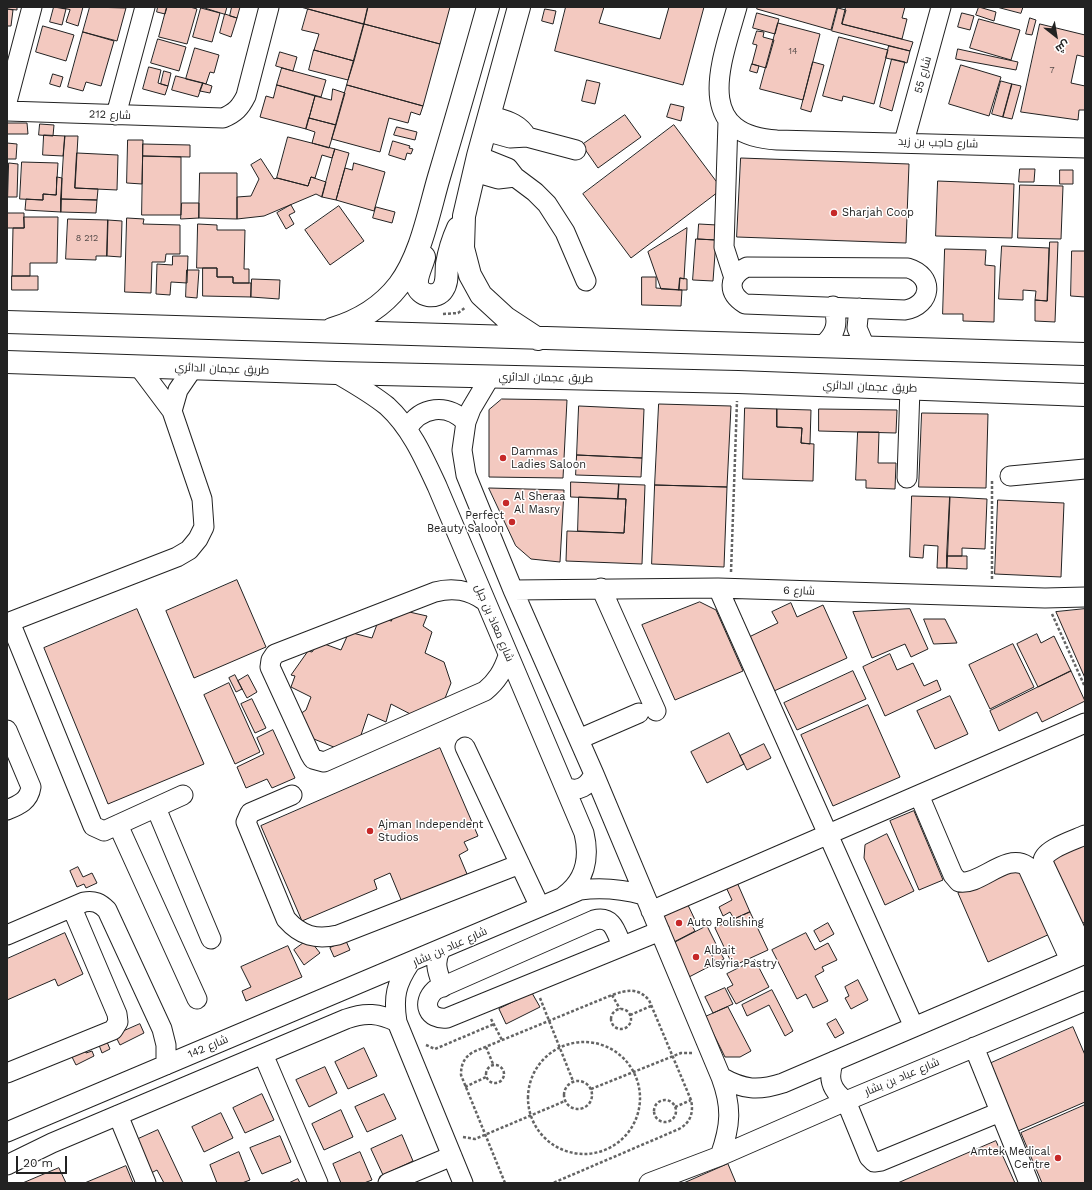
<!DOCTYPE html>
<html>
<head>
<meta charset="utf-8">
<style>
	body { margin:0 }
	#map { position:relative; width:1092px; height:1190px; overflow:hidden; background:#fff; font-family:"Work Sans",Cairo,sans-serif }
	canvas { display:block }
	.frame { position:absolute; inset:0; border:8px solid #222; pointer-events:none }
	.north { position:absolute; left:1036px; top:16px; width:40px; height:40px; -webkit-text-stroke:3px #fff; paint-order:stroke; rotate:149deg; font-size:11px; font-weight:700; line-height:16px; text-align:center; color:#222 }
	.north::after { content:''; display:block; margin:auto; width:14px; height:18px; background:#222; clip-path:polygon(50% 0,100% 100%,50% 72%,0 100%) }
	.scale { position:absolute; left:16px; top:1156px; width:51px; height:18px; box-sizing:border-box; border:2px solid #222; border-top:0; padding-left:5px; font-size:12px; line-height:14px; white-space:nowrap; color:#222; -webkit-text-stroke:3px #fff; paint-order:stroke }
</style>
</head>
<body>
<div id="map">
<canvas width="1092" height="1190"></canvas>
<div class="frame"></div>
<div class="north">ش</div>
<div class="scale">20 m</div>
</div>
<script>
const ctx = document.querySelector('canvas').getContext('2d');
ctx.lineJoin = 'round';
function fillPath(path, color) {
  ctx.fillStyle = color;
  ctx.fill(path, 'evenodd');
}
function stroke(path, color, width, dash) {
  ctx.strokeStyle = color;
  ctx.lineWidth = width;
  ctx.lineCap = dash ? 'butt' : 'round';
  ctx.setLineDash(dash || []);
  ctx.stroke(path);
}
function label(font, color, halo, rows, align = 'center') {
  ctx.font = font + ' "Work Sans",Cairo,sans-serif';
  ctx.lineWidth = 3;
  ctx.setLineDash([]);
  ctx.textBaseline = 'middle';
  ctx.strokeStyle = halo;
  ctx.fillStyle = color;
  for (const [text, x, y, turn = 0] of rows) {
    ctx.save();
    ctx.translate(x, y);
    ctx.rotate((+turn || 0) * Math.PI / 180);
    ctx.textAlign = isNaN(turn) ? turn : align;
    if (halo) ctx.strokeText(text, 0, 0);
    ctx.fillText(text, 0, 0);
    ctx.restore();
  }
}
const building = new Path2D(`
	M7,7H17V10L7,9Z
	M54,7L66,9L62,25L50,22Z
	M59,7H83L78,26L66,22L70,10Z
	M90,7L126,8L117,41L83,32Z
	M158,7H167L165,14L157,12Z
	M167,7H190L197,9L187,44L159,37Z
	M202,7H227L225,14Z
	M232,7H240L237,18L230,16Z
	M301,7H368L364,24Z
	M368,7H450L440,44L364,24Z
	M566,7H604L599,23L660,39L669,7H704L683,85L555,51Z
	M758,7H837L831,30L757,9Z
	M846,7H905L902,18L907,19L902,39L842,24Z
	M979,7L996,12L994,21L976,15Z
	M997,7H1023L1021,13Z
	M201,8L220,13L212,42L193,37Z
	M838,8L846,10L842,24L913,42L910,51L832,31Z
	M7,9L13,10L11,26H7Z
	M308,9L364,24L354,61L314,50L319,34L302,30Z
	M545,9L556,11L553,24L542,21Z
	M757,13L779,19L775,34L753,28Z
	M962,13L974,16L970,30L958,27Z
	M225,14L237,18L231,37L220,33Z
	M1030,18L1036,20L1032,35L1026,34Z
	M979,19L1020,30L1011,60L970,48Z
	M778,23L820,34L803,100L760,89Z
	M364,24L440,44L423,106L347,85Z
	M1040,24L1085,35V57L1077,55L1071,83L1085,86V110H1079L1078,120L1021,112Z
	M43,26L74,35L66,61L36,52Z
	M757,31L764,32L763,37L774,40L766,68L752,64L757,45L753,44Z
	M83,32L114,41L101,86L86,82L83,91L68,87Z
	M839,37L888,50L874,104L843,96L842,101L823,96Z
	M158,39L186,47L179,71L151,63Z
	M889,46L910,51L907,63L886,58Z
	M195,48L219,55L214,73L210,72L206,84L186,79Z
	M958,49L1018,62L1016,70L956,59Z
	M314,50L354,61L348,80L309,70Z
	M280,52L297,57L293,71L276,66Z
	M892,59L905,62L892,111L880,107Z
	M813,62L824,65L811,112L801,109Z
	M752,64L759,66L757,73L750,71Z
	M961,65L1001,77L989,116L949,104Z
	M149,67L161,70L158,83L168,86L165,95L143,89Z
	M282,68L326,80L321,97L277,85Z
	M164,71L171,73L168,86L161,84Z
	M53,74L63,77L60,87L50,84Z
	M176,76L203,83L198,97L172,90Z
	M587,80L600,83L595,104L582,101Z
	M1001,81L1012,84L1003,117L992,114Z
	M203,83L212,86L210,93L200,91Z
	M1012,84L1021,86L1012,119L1003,117Z
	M277,85L315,96L306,129L260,117L266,96L273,98Z
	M347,85L423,106L420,115L411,112L408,123L389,118L380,152L332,139Z
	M333,89L345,93L336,125L309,118L315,96L331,100Z
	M671,104L684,107L681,121L667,117Z
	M625,115L641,137L598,168L582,145Z
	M309,118L336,125L329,148L312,143L315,132L306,129Z
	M7,123H27L28,134H7Z
	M40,124L54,125L53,136L39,135Z
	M674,125L722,189L631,258L583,194Z
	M397,127L417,132L415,140L394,135Z
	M44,135L65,136L63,156L43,155Z
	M65,136H78L75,188L98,189L97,200L61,199Z
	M288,137L335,149L332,158L322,155L315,178L311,177L308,186L277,178Z
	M128,140H143L142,184L127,183Z
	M393,141L410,146L409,148L413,149L411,154L407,153L405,160L389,155Z
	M7,143L17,144L16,159H7Z
	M143,144L190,145V157L143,156Z
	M335,149L349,153L336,200L322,197Z
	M77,153L118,155L117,190L75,188Z
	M143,156L181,157V215H142Z
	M741,158L909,164L906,243L737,237Z
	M261,159L274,179L277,178L308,186L311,177L326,182L322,197L316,194L264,216L237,219V197L251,196L259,179L251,165Z
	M22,162L58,163L56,195L43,194V200L20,199Z
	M9,163L18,164L17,197H8Z
	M354,163L385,172L374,211L336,200L345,168L352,170Z
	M1020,169H1035L1034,182H1019Z
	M1060,170H1073V184H1060Z
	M200,173H237V219L199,218Z
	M57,177L62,178L61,212L25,210L26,199L43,200V194L56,195Z
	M938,181L1014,184L1012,238L936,236Z
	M1020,185L1063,186L1061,239L1018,238Z
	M61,199L97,200L96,213L61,212Z
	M182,203H199V218L181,219Z
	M291,205L295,212L289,215L294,224L286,229L277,213Z
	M339,206L364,241L330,265L305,230Z
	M376,207L395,212L392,223L373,218Z
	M7,213H24V228H7Z
	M24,217H58L57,263H30V276H12L13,228H24Z
	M127,218L144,219L143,224L180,225V254H166L165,262H152L151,293L125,292Z
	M68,219L108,220L107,256H96V260L66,259Z
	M108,220L122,221L121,257L107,256Z
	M198,224L217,225V230H245L244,269H249V283H233V277H217V268H197Z
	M699,224L717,225L716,240L698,239Z
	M687,228L684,279L680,278L679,290L661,289L648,252Z
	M696,239L716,240L713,281L693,280Z
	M1050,242H1058L1055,322L1035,321V300L1047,301Z
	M1002,246L1049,248L1047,301L1035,300L1036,291L1023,290V300L999,299Z
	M945,249L986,250L985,265L995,266L994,322L963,321V314H943Z
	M1072,251H1085V297L1071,296Z
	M173,256H188L187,283L171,282L170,295L156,294L157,264L172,265Z
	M203,268H217V277H233V283H251V297L203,296Z
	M187,270H199L197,298L186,297Z
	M12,276H38V290H12Z
	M642,277H656V288L682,290L681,306L642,305Z
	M680,278L687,279V290H679Z
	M252,279L280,280L279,299L251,297Z
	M502,399L567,400L563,478L489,477V410Z
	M659,404L731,406L727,487L655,485Z
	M579,406L644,409L642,458L577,455Z
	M745,408L777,409V427L802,428L801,443L814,444L813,481L743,479Z
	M777,409L811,410L810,444L801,443L802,428L777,427Z
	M819,409L897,410L896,433L819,431Z
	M922,413L988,414L986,488L919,487Z
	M858,432H879L878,463H896L895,489L866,488V480H856Z
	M577,455L642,458L641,477L576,475Z
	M571,482L619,484L618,499L571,497Z
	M619,484L645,485L642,564L566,561L567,531L624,533L626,499H618Z
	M655,485L727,487L724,567L652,564Z
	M489,488L564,490L560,562L531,559L516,546Z
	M912,496L950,497L947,568H937L938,546L924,545L923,558L910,557Z
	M579,497L626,499L624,533L578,531Z
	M950,497L987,499L985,549L962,548V556H947Z
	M998,500L1064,503L1061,577L995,574Z
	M947,556H967V569L947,568Z
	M237,580L266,647L194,678L166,611Z
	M700,602L716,610L743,671L675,700L642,625Z
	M791,603L797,617L823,605L847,658L774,691L749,637L778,623L772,612Z
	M137,609L204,764L108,804L44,648Z
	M396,609L427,616L423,626L432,632L425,653L444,662L451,683L440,711L420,719L391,704L386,722L368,714L360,738L346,752L304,735L297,716L306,710L311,697L291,687L295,676L291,675L308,651L312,652L319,642L341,650L349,632L372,638L380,616L391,621Z
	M910,609L928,649L911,657L905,644L872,658L853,612Z
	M1085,609V678L1056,612Z
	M924,619H945L957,643L934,644Z
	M1037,634L1041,643L1054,636L1071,671L1038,687L1017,644Z
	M1013,644L1034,687L990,709L969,665Z
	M890,654L897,670L913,663L924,686L937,680L941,690L885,716L863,667Z
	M853,671L866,699L797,730L784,703Z
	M1071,671L1085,701L1042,722L1037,712L999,731L990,711Z
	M235,675L242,689L236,692L229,678Z
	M248,675L257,692L247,698L238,681Z
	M229,683L260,752L235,764L204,695Z
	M950,696L968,734L935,749L917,711Z
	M252,699L266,728L255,733L241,704Z
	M868,705L900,777L833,806L801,735Z
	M273,730L295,778L272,788L267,779L246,788L237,767L264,754L257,738Z
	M729,733L744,764L707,783L691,752Z
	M764,744L771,758L747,770L740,756Z
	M440,748L478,836L464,842L468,850L459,855L467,874L402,902L390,873L374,880L377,889L302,921L261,826Z
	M914,811L943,880L919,890L890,821Z
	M887,834L914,891L885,905L864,858L865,845Z
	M1085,842V922L1077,926L1048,859Z
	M1022,865L1052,933L988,962L958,893Z
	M78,867L83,877L92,873L97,883L86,888L84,884L77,887L70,871Z
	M736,880L750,912L734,919L730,912L723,916L719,907L732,900L725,885Z
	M687,903L696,922L691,924L695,931L674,942L661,916Z
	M750,912L768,950L733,966L715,928Z
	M828,923L834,934L820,942L814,931Z
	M707,926L718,948L710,952L716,963L689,977L672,944Z
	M65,933L83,974L58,986L55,979L7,1000V959Z
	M806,933L815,950L828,943L837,960L822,967L824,971L815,976L828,1001L813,1008L806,994L797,999L772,950Z
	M309,939L320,953L304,965L294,950Z
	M346,941L350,950L334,957L330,948Z
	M288,946L302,977L246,1001L242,991L251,987L241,967Z
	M718,948L724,959L716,963L710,952Z
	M755,960L769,987L736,1004L727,988L733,985L727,974Z
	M858,980L868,1000L851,1009L845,998L849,996L845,987Z
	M725,988L733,1004L713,1013L705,997Z
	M772,990L793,1031L785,1036L769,1005L747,1016L742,1005Z
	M532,993L540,1007L506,1024L499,1009Z
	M728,1007L751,1051L740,1057H725L705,1017Z
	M836,1019L844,1033L835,1038L827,1024Z
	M140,1024L144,1033L120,1045L115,1035Z
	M1073,1027L1085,1055V1102L1018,1131L989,1064Z
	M107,1042L110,1049L102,1053L99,1045Z
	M83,1047L86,1053L92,1051L94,1056L76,1065L70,1053Z
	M364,1048L377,1076L348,1089L335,1062Z
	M325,1067L337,1093L309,1107L296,1080Z
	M262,1094L274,1120L245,1133L233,1108Z
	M384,1094L396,1119L367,1132L355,1107Z
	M1085,1105V1183H1042L1021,1133Z
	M341,1110L353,1137L324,1150L312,1124Z
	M221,1113L233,1138L204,1152L192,1127Z
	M158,1130L183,1183H164L157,1170L151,1173L136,1140Z
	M402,1135L413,1161L383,1175L371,1149Z
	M280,1136L291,1162L262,1174L250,1148Z
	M996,1141L1015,1183H898Z
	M239,1152L250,1180L242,1183H217L210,1165Z
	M360,1152L372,1180L364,1183H341L333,1164Z
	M728,1164L736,1183H684Z
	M126,1166L133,1183H85Z
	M59,1168L66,1183H23Z
	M298,1179L300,1183H289Z`);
fillPath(building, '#f3c9c0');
stroke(building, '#222', 1);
const minor = new Path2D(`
	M737,7C722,61 691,135 777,140L1085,148
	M7,102L32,7
	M7,111L223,118C235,113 240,108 246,96L269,7
	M116,115L145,7
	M489,115C504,120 519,122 527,137
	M728,121L724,247L734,278
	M485,131L510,138L527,137L576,150
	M904,142L941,7
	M478,156L508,168L515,177L535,192L547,204L565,232L586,281
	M474,172L498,179L515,177
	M747,267L908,268C935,276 932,305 905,310L745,304C727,293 728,276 747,267Z
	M859,308L857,328L865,347
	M823,345C836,334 839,323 833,306
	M336,373C353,383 371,393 387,406C411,428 424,458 437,486L584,833C590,858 585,881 564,896
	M490,377L471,409L466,422L462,450L466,475L513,590L594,774L721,1077C732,1107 731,1125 720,1156
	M172,411L178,390L193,368
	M407,429C421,406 447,403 466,422
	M1010,476L1085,469
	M907,478L910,388
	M601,588L656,711
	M718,588L914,1027
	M513,590L718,588L1045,598L1085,597
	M485,601C469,590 454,587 435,592L275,654L271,660L270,667L310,754L313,759L324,762L485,691C497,681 503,671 508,656
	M10,622L93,826L104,831L183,795
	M7,623L177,557L189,550L198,539L204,527L202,499L172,411L139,367
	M7,730L31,787C29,801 19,805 7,810
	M579,739L639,713
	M465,747L540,907
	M565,787C579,793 588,786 594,774
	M292,795L250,813L246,822L286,919C301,936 316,940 338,935L520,864
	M919,795L953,875L959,882C980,886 1006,852 1027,866L1070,960
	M156,808L211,939
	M118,825L197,999
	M1085,835C1074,840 1042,850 1043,862L1085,951
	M651,911L1085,723
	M7,935L84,902C94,900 100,903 107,910L162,1029L166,1045V1065
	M622,946C616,932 613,915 594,920L435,990C421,1003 428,1020 447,1018C518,989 589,960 660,931
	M441,949C433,963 438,973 443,987
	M410,963C396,984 393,997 397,1022L463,1183
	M974,1047L1029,1183
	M263,1054L318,1183
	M834,1061C827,1078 831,1090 846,1101L869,1157L874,1162L881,1161L1000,1112
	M7,1073L113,1030L118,1022L117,1014L72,908
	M721,1077C744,1090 758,1091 783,1083L1085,954
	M118,1115L146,1183
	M7,1132L580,890C603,887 622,889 644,895
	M7,1165L52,1143L346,1019C365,1012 379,1013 397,1022
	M388,1183L452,1156
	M649,1183L720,1156L846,1101L1085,1001`);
const major = new Path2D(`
	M519,7L478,156L464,216L463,248L470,275L481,295L506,318L538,339
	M424,257C422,265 416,276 417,284C419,297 437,299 443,289C448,282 446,272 447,264C449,252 453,239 458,228
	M7,322L1085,354
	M332,329C359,321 382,307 399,285C421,256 429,211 439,177C456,120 472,64 488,7
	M7,362L336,373L738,382L1085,395`);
stroke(minor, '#222', 21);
stroke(major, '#222', 24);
stroke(new Path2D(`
	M443,314L458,313L466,307
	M992,481V580
	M731,572L737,401
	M1052,614L1085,687
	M612,995L620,1009
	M540,998L573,1081
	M611 1019a10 10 0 1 1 20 0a10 10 0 1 1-20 0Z
	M630,1015L651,1006
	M491,1019L502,1040
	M528 1098a56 56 0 1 1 112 0a56 56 0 1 1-112 0Z
	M426,1045L435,1049L494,1024
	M486,1047L493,1064
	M486 1074a9 9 0 1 1 18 0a9 9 0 1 1-18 0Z
	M564 1095a14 14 0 1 1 28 0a14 14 0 1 1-28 0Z
	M465,1087L486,1077
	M591,1089L681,1053H692
	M654 1111a11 11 0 1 1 22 0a11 11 0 1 1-22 0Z
	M675,1107L691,1100
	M463,1137L475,1139L565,1101
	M505,1183L461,1075C461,1064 464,1058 473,1052L612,995C627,990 637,987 649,1000L691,1100C694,1113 690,1123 679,1129L553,1183`), '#646464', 2.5, [3, 2]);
stroke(minor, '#fff', 19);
stroke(major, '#fff', 22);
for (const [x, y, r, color] of [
	[834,213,4,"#c62828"],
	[503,458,4,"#c62828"],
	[506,503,4,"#c62828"],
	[512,522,4,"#c62828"],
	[370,831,4,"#c62828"],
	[679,923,4,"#c62828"],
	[696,957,4,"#c62828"],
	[1058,1158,4,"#c62828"]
]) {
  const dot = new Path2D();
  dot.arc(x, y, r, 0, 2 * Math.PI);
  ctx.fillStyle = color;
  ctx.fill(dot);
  stroke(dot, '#fff', 1.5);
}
label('9px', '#564c4a', null, [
	["14",793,51],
	["7",1052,70],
	["8 212",87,238]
]);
label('11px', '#222', '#fff', [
	["شارع 55",923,75,-75],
	["212 شارع",110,115,2],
	["شارع حاجب بن زيد",938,143,2],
	["طريق عجمان الدائري",222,369,2],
	["طريق عجمان الدائري",546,378,1],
	["طريق عجمان الدائري",870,387,2],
	["شارع 6",799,591,2],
	["شارع معاذ بن جبل",494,623,67],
	["شارع عباد بن بشار",450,947,-24],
	["شارع 142",208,1047,-23],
	["شارع عباد بن بشار",902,1077,-23]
]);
label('11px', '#222', '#fff', [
	["Sharjah Coop",842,213],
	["Dammas",511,452],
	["Ladies Saloon",511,465],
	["Al Sheraa",514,497],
	["Al Masry",514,510],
	["Perfect",504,516,"right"],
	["Beauty Saloon",504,529,"right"],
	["Ajman Independent",378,825],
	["Studios",378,838],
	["Auto Polishing",687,923],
	["Albait",704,951],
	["Alsyria Pastry",704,964],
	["Amtek Medical",1050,1152,"right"],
	["Centre",1050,1165,"right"]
], 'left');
</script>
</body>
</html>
